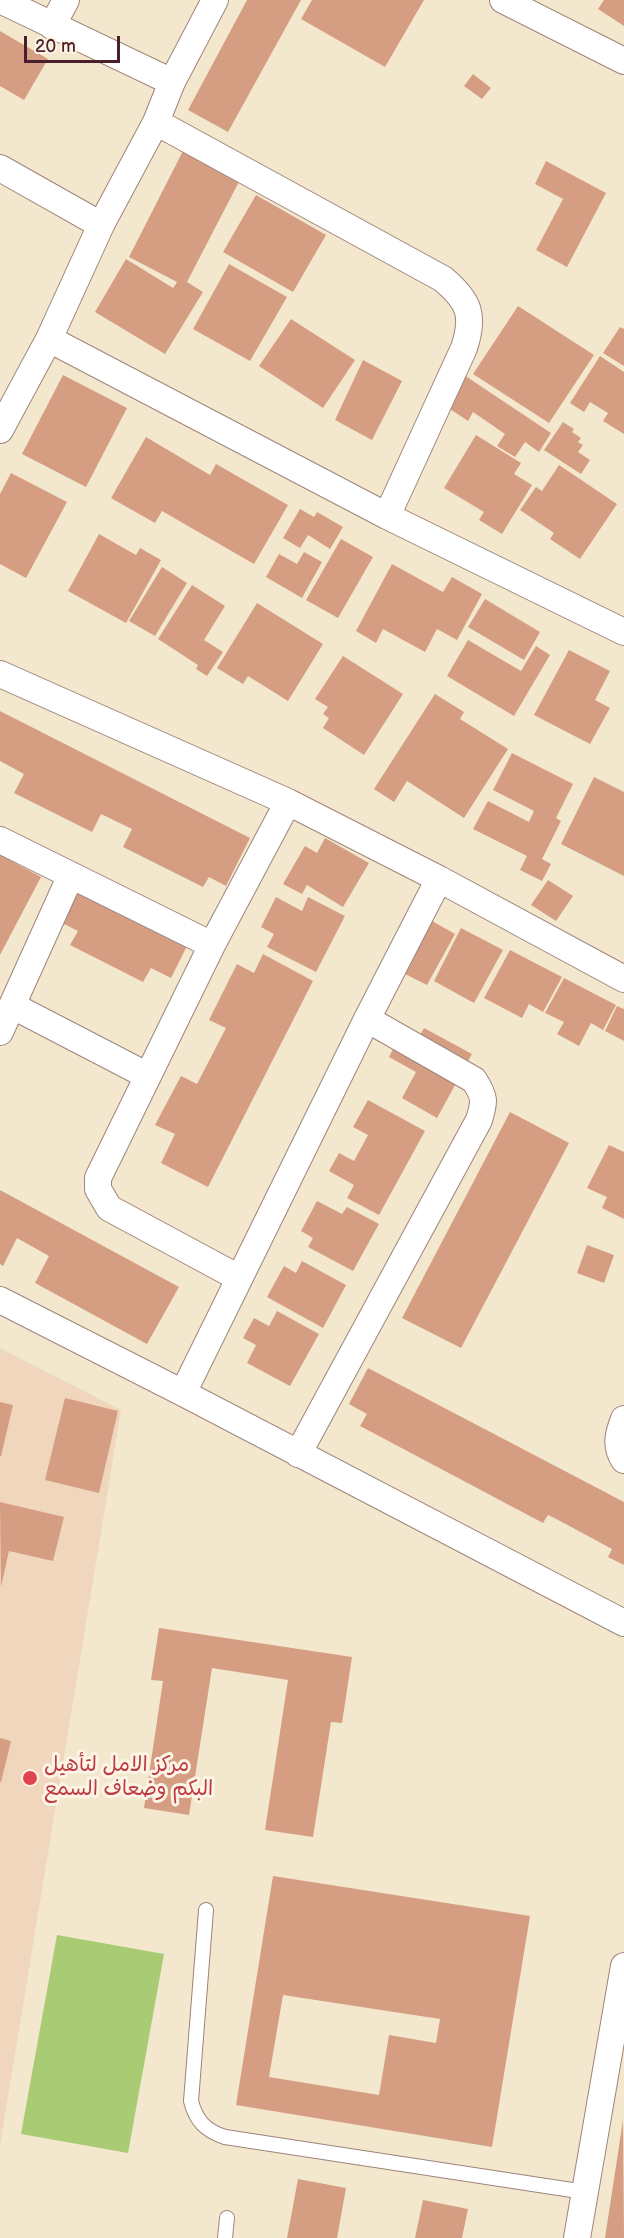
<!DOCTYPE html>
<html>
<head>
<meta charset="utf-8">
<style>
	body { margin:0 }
	#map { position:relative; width:624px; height:2238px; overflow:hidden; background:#f3e8cd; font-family:"Balsamiq Sans",sans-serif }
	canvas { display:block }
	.scale { position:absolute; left:24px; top:36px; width:96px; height:27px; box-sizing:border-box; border:3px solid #4a1f2b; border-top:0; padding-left:8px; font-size:18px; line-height:21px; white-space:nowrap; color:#4a1f2b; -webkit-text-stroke:4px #fcf5e5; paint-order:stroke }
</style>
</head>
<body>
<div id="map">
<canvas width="624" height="2238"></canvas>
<div class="scale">20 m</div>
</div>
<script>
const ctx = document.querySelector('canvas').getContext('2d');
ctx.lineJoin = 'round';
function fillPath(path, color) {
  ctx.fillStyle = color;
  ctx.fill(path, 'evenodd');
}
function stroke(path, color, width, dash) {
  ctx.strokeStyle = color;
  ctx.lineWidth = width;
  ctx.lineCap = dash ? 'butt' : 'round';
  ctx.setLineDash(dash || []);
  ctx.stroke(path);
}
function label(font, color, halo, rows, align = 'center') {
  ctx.font = font + ' "Balsamiq Sans","Playpen Sans Arabic",sans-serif';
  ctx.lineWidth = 6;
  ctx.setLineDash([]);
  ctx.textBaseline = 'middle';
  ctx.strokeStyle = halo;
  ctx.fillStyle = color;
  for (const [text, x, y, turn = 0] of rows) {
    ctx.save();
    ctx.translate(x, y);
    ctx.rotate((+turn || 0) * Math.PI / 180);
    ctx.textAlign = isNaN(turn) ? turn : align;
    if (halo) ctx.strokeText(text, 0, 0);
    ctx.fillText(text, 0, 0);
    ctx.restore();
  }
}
fillPath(new Path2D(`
	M0,1348L121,1410L0,2145Z`), '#efd6bc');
fillPath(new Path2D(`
	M57,1935L164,1954L128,2153L21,2134Z`), '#a8cb74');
fillPath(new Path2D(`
	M247,0H301L228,132L188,110Z
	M312,0H424L385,67L301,19Z
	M604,0H624V26L598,9Z
	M0,31L48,59L24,100L0,86Z
	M473,74L491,88L482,99L464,86Z
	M186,145L243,174L187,282L203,292L165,354L95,312L126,259L173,288L177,282L129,257Z
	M546,161L606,193L567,267L536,250L563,199L535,184Z
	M256,195L326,235L293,292L223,252Z
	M229,264L287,297L250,361L193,329Z
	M518,306L594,355L549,423L473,374Z
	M291,319L355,360L323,408L259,366Z
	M620,327L624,329V366L603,353Z
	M600,356L624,372V434L603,421L608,413L590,402L584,412L570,403Z
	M363,360L402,381L372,440L335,420Z
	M63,375L127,408L86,487L22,454Z
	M464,375L551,433L539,452L525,442L515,457L497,446L505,434L473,412L468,421L444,405Z
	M563,422L574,429L572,432L581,438L578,442L583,445L578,452L590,460L581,474L544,450Z
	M476,435L521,463L514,474L532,485L502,534L479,520L484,512L444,488Z
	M146,437L210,475L216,464L288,505L254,564L162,511L155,523L111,498Z
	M559,465L617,504L580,559L550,539L554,533L520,510L536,487L542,491Z
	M11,473L67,502L26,578L0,564V494Z
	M300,509L314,517L317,512L343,527L330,549L308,535L300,548L283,538Z
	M99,534L136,555L140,548L161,560L126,623L68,591Z
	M341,539L373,557L338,618L306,600Z
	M304,552L322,562L302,598L266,577L279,554L297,564Z
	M392,564L443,592L452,577L482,594L457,640L437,629L425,652L383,629L376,643L356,631Z
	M162,567L187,583L155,636L129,621Z
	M192,585L225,606L204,640L223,652L207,676L196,669L198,665L158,639Z
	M485,599L540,632L524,660L468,627Z
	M257,603L323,644L288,701L248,676L243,684L217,668Z
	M468,640L521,671L536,646L550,655L514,716L447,676Z
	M569,650L610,671L595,700L610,708L590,744L534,715Z
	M343,656L403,694L364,755L323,728L329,718L323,714L328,707L315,699Z
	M435,694L464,712L460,719L508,749L464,818L407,781L394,802L374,789Z
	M0,711L250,838L226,886L209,877L203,887L123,847L132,829L101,814L92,832L14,793L24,774L0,761Z
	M512,753L573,784L556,818L561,821L542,859L551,864L542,881L520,870L527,856L473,829L488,801L529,822L534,811L493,790Z
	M594,777L624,792V876L561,844Z
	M325,838L369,863L343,907L307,885L302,894L283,884L305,846L317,853Z
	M0,855L41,877L0,955Z
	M548,880L573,896L556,921L531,905Z
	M84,882L192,936L171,978L151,968L143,982L70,945L78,931L62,923Z
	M276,897L302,911L308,897L345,916L316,972L267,947L274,934L261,927Z
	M432,921L455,934L427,985L403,973Z
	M461,928L503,950L474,1003L434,981Z
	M510,950L562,977L543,1012L529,1004L522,1018L484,998Z
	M263,954L313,981L208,1187L161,1163L175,1134L155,1125L181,1076L197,1084L226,1028L209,1020L237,964L254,973Z
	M564,978L616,1005L603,1030L591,1023L579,1046L557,1034L564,1022L545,1013Z
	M617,1006L624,1009V1041L605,1031Z
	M424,1028L472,1054L437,1118L402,1098L416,1072L389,1057L401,1034L416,1042Z
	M368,1100L425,1131L379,1215L347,1198L354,1185L329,1171L339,1153L354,1161L368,1135L353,1127Z
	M510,1112L569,1143L461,1348L402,1318Z
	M609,1145L624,1152V1219L602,1208L607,1197L587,1188Z
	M0,1190L179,1287L147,1344L35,1283L49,1256L17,1238L3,1266L0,1264Z
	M317,1201L342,1214L347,1207L379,1224L353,1271L308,1247L313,1238L301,1231Z
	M587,1245L614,1255L604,1283L577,1273Z
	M302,1261L346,1285L323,1328L267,1297L284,1266L296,1273Z
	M277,1311L319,1334L290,1386L247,1363L256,1345L243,1338L254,1318L269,1326Z
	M368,1368L624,1502V1565L608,1557L612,1549L560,1521L548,1515L543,1523L360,1426L367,1414L349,1404Z
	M65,1398L118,1411L99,1493L45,1480Z
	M0,1402L13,1405L1,1456H0Z
	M0,1502L64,1517L53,1561L9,1551L1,1587Z
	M159,1628L352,1657L342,1723L331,1722L313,1837L265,1830L288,1680L212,1668L189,1815L144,1808L163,1681L151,1680Z
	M0,1738L11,1741L1,1782H0Z
	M273,1876L530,1916L492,2147L236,2105ZM283,1995L440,2019L436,2043L389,2035L379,2095L269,2077Z
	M623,2120L624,2238H605Z
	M298,2179L346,2188L337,2238H287Z
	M423,2200L468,2209L462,2238H415Z`), '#d59e83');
const lane = new Path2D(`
	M206,1910L191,2101C196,2121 206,2131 225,2137L585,2192
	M225,2238L227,2218`);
const street = new Path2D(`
	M0,0L172,82
	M503,0L624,61
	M52,26L66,0
	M156,122L443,279C469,301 475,315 464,348L387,516
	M0,168L101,225
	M49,339L387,516L624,632
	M0,430L49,339L101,225L156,122L172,82L215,0
	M0,674L288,802L439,879L624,979
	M0,840L212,945
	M13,1006L148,1076
	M0,1032L71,875
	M239,1278L109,1208L98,1189V1178L212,945L288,802
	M0,1300L183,1393L624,1623
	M183,1393L367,1019L439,879
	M624,1419C618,1434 615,1446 624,1460
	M298,1454L479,1120C485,1101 485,1097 474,1080L367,1019
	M577,2238L624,1966`);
stroke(lane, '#9e847c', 16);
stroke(street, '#9e847c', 28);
stroke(lane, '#fff', 14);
stroke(street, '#fff', 26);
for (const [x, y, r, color] of [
	[30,1778,8,"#e0444e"]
]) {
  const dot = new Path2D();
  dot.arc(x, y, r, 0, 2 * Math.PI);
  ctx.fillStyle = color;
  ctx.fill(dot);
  stroke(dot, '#fcf5e5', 2);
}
label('21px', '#be3a42', '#fcf5e5', [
	["مركز الامل لتأهيل",44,1766],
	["البكم وضعاف السمع",44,1790]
], 'left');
</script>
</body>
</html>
